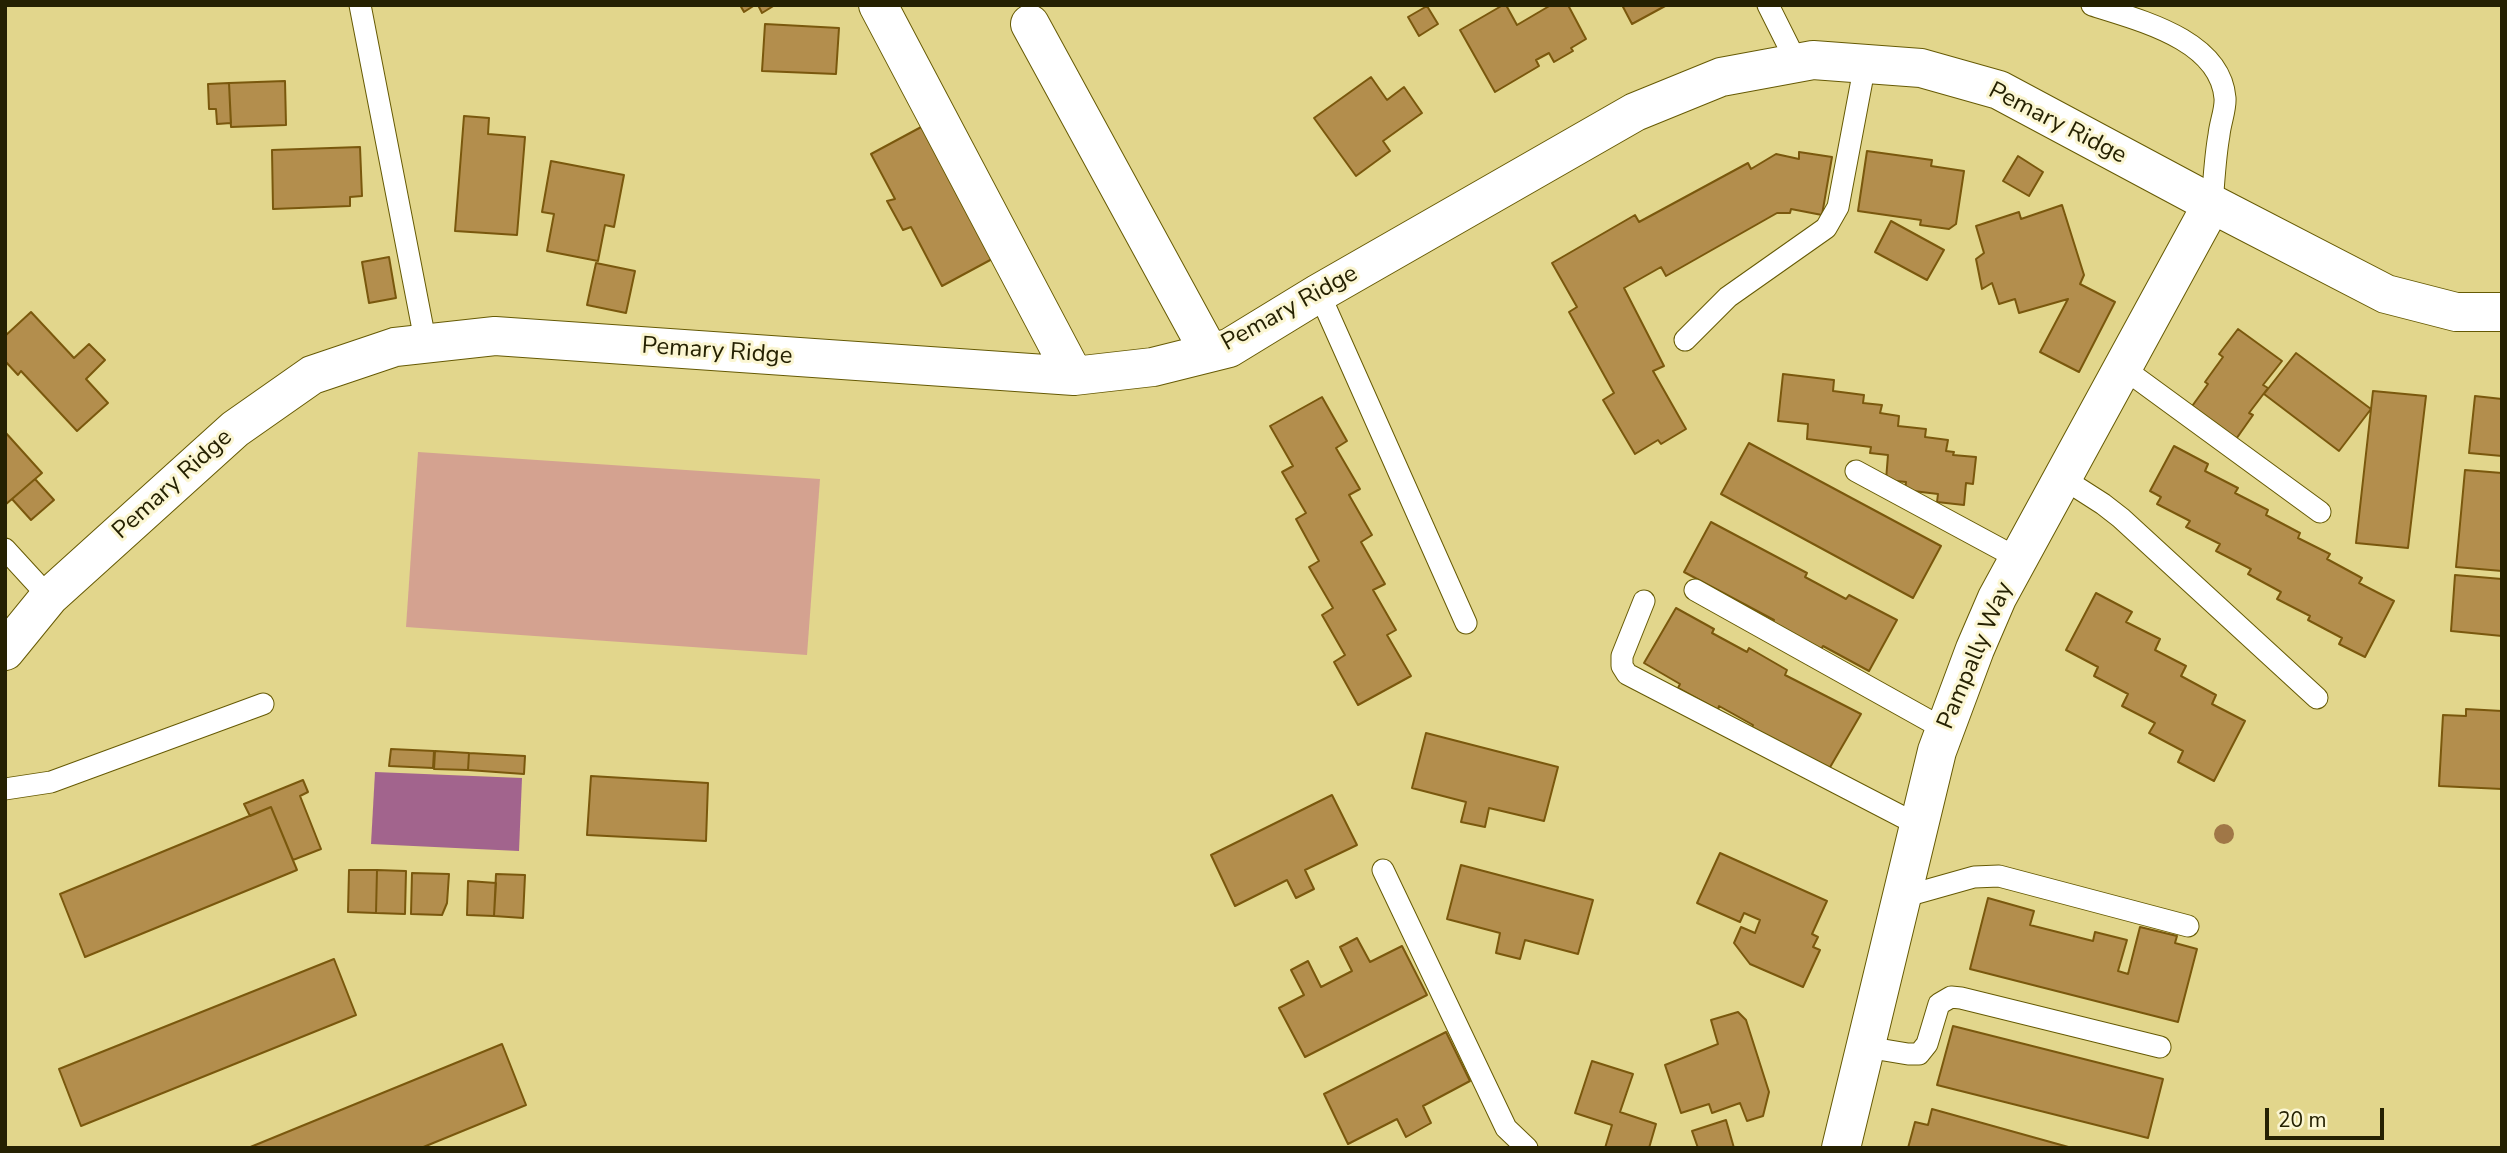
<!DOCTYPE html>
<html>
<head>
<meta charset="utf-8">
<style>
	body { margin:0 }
	#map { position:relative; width:2507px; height:1153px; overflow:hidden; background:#e2d68c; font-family:"Nunito Sans",sans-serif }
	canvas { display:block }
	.frame { position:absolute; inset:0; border:7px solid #252102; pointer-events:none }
	.scale { position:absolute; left:2265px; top:1108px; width:119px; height:32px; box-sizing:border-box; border:4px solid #252102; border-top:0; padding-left:9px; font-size:21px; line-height:24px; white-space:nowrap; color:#252102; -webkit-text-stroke:5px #fbf6d2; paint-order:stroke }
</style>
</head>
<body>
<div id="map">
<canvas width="2507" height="1153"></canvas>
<div class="frame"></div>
<div class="scale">20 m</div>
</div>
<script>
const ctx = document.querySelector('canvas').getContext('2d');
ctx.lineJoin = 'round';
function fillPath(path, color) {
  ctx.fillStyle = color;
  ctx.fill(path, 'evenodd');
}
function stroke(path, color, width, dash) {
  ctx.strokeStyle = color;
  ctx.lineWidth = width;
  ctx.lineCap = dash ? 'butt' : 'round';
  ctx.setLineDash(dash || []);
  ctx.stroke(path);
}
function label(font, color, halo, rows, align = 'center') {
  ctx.font = font + ' "Nunito Sans",sans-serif';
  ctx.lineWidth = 6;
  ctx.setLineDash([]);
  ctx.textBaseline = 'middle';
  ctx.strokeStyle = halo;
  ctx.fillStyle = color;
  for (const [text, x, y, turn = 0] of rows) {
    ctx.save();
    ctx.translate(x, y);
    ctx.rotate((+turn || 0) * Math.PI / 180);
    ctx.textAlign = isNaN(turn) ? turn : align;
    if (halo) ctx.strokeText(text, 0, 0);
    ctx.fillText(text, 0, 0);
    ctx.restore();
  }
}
fillPath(new Path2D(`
	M418,452L820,479L807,655L406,627Z`), '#d4a290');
fillPath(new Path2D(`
	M375,772L522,778L519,851L371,844Z`), '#a2648d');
const building = new Path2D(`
	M740,5H755L744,12Z
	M758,5H775L762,13Z
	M1503,5H1506L1517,25L1551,5H1568L1586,39L1571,48L1573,51L1554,62L1549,53L1536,60L1539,66L1495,92L1460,30Z
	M1622,5H1667L1632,24Z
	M1427,6L1438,24L1419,36L1408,17Z
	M765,24L839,28L836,74L762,71Z
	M1371,77L1387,100L1404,87L1422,113L1383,141L1390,151L1356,176L1314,118Z
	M285,81L286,125L231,127L229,83Z
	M229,83L231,123L217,124L216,109H209L208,84Z
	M464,116L489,118L488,134L525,137L517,235L455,231Z
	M923,126L994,258L942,286L911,227L903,230L887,201L895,199L871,154Z
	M360,147L362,196L350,197V206L273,209L272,150Z
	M1867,151L1932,160L1931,166L1964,171L1956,224L1949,229L1920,225L1921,220L1858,211Z
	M1799,152L1832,157L1822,215L1791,209L1790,213H1777L1666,276L1661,267L1624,288L1664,366L1653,371L1686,429L1661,444L1658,440L1635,454L1603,400L1614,393L1569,312L1577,307L1552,263L1635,215L1639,222L1748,163L1751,169L1776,154L1799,159Z
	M2018,156L2043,172L2029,196L2003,181Z
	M551,161L624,175L614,227L605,225L598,261L547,251L554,214L542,212Z
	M2062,205L2084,275L2080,284L2115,302L2079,372L2040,352L2068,299L2019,313L2015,299L1999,304L1992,283L1982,289L1976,259L1984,253L1976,226L2019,212L2021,219Z
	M1891,221L1944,250L1927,280L1875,252Z
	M389,257L396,298L369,303L362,262Z
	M596,263L635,271L626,313L587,305Z
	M31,312L74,358L89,344L105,360L86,379L108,403L77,431L21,371L18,375L5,361V336Z
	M2238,329L2282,361L2263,385L2268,388L2249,413L2253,415L2234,442L2190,409L2208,384L2205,382L2223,357L2219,354Z
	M2296,353L2371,409L2339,451L2264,394Z
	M1783,374L1834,380L1833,391L1864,395L1863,403L1882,405L1880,413L1899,416L1898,426L1926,429L1925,437L1948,440L1946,451L1954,452L1953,455L1976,457L1973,484L1966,483L1964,505L1937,502L1938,494L1905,490L1906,482L1886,480L1888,455L1870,453L1871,447L1807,439L1808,424L1778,421Z
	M2373,391L2426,396L2408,548L2356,543Z
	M2475,396L2502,399V456L2469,453Z
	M1322,397L1347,441L1336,448L1360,489L1349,495L1372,535L1361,542L1385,584L1373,590L1396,630L1387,635L1411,676L1358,705L1334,662L1345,655L1322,615L1333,608L1309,567L1319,561L1296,519L1306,513L1282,472L1293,466L1270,426Z
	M5,432L42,473L5,505Z
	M1749,443L1941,546L1913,598L1721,494Z
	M2174,446L2208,464L2205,471L2238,488L2235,493L2268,510L2266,515L2300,533L2298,538L2330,554L2327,559L2362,578L2359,583L2394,601L2365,657L2339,644L2342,638L2308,620L2310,616L2277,599L2281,592L2248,574L2251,569L2216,551L2220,544L2186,527L2190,521L2157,504L2161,497L2150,491Z
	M2465,470L2502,473V571L2456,567Z
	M35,479L54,500L31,520L12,499Z
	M1711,522L1807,573L1805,577L1846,599L1849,595L1897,620L1869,671L1823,646L1820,651L1772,625L1774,620L1684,572Z
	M2455,575L2502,579V636L2451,631Z
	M2096,593L2132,612L2126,622L2160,639L2155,650L2186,666L2181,676L2216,695L2212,704L2245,721L2214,781L2178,762L2183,751L2149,733L2155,723L2122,706L2128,694L2094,676L2098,667L2066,650Z
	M1676,608L1714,629L1712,633L1747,652L1749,648L1787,670L1785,675L1861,714L1829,769L1751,729L1753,725L1719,706L1718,710L1678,688L1680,684L1644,663Z
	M2466,709L2502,711V789L2439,786L2443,715L2466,716Z
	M1426,733L1558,767L1544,821L1489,808L1485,827L1461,822L1466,802L1412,788Z
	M391,749L434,751L433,768L389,766Z
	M435,751L469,753L468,770L434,769Z
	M469,753L525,756L524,774L468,770Z
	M591,776L708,783L706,841L587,835Z
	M303,780L308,792L300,796L321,849L293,860L271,807L250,816L244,804Z
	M1332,795L1357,845L1305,870L1314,889L1296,898L1287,880L1235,906L1211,855Z
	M271,807L297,870L85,957L60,894Z
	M1720,853L1827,901L1812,934L1818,937L1813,947L1820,950L1803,987L1750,964L1734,943L1741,927L1755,933L1760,920L1744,913L1740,922L1697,903Z
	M1461,865L1593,900L1578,954L1525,940L1520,959L1496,953L1500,933L1447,919Z
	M349,870H377L376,913L348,912Z
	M377,870L406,871L405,914L376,913Z
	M412,873L449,874L447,903L442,915L411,914Z
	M496,874L525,875L523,918L494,916Z
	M468,881L496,883L494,916L467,915Z
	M1988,898L2034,911L2030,925L2093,941L2095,932L2127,940L2118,971L2128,974L2140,927L2177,936L2175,943L2197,949L2178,1022L1970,969Z
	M1357,938L1370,962L1402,946L1427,995L1305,1057L1279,1008L1304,995L1291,970L1308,961L1321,987L1352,971L1340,947Z
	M334,959L356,1015L81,1126L59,1069Z
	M1738,1012L1746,1020L1769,1092L1763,1116L1747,1121L1740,1103L1712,1113L1709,1104L1681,1113L1665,1065L1718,1044L1711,1020Z
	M1953,1026L2163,1079L2148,1138L1937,1085Z
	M1446,1032L1470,1081L1423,1106L1431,1123L1406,1137L1397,1119L1348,1144L1324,1094Z
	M502,1044L526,1105L421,1148H248Z
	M1592,1061L1633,1074L1620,1112L1656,1124L1649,1148H1605L1612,1125L1575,1113Z
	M1932,1109L2072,1148H1908L1915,1122L1928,1125Z
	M1726,1120L1734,1148H1698L1692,1131Z`);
fillPath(building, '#b38e4d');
stroke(building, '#7a580d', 2);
const service = new Path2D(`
	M360,5L426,345
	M1768,5L1797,63
	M2092,5C2138,20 2220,39 2225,98C2226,109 2220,123 2219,135C2215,157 2214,181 2212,204
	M1319,293L1466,623
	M1685,340L1728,297L1826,228L1838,207L1865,64
	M2123,368L2320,512
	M1856,471L2019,559
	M2064,479L2103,504L2121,518L2317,698
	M5,549L49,597
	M1695,590L1944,729
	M1644,601L1622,656V666L1627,674L1920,826
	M5,789L51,782L263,704
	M1383,870L1506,1128L1527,1148
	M1903,897L1974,877L1999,876L2188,926
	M1866,1047L1908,1054H1919L1927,1044L1939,1004L1951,997L1961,998L2160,1047`);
const minor = new Path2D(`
	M878,5L1074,376
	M1030,24L1209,352
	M5,651L49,597L235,429L312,375L395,347L495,336L1074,376L1153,367L1229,348L1319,293L1635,112L1721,77L1813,60L1921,68L1999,90L2212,204L2386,294L2456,312H2502
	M1841,1148L1937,751L1975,649L1997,598L2212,204`);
stroke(service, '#665a04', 23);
stroke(minor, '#665a04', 40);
stroke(service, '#fff', 21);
stroke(minor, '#fff', 38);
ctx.fillStyle = '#a07747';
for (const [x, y] of [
	[2224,834]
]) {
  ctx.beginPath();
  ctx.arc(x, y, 10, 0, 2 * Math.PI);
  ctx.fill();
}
label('24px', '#252102', '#fbf6d2', [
	["Pemary Ridge",2057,124,27],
	["Pemary Ridge",1290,309,-29],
	["Pemary Ridge",717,352,4],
	["Pemary Ridge",173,485,-42],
	["Pampally Way",1976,656,-67]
]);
</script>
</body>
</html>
